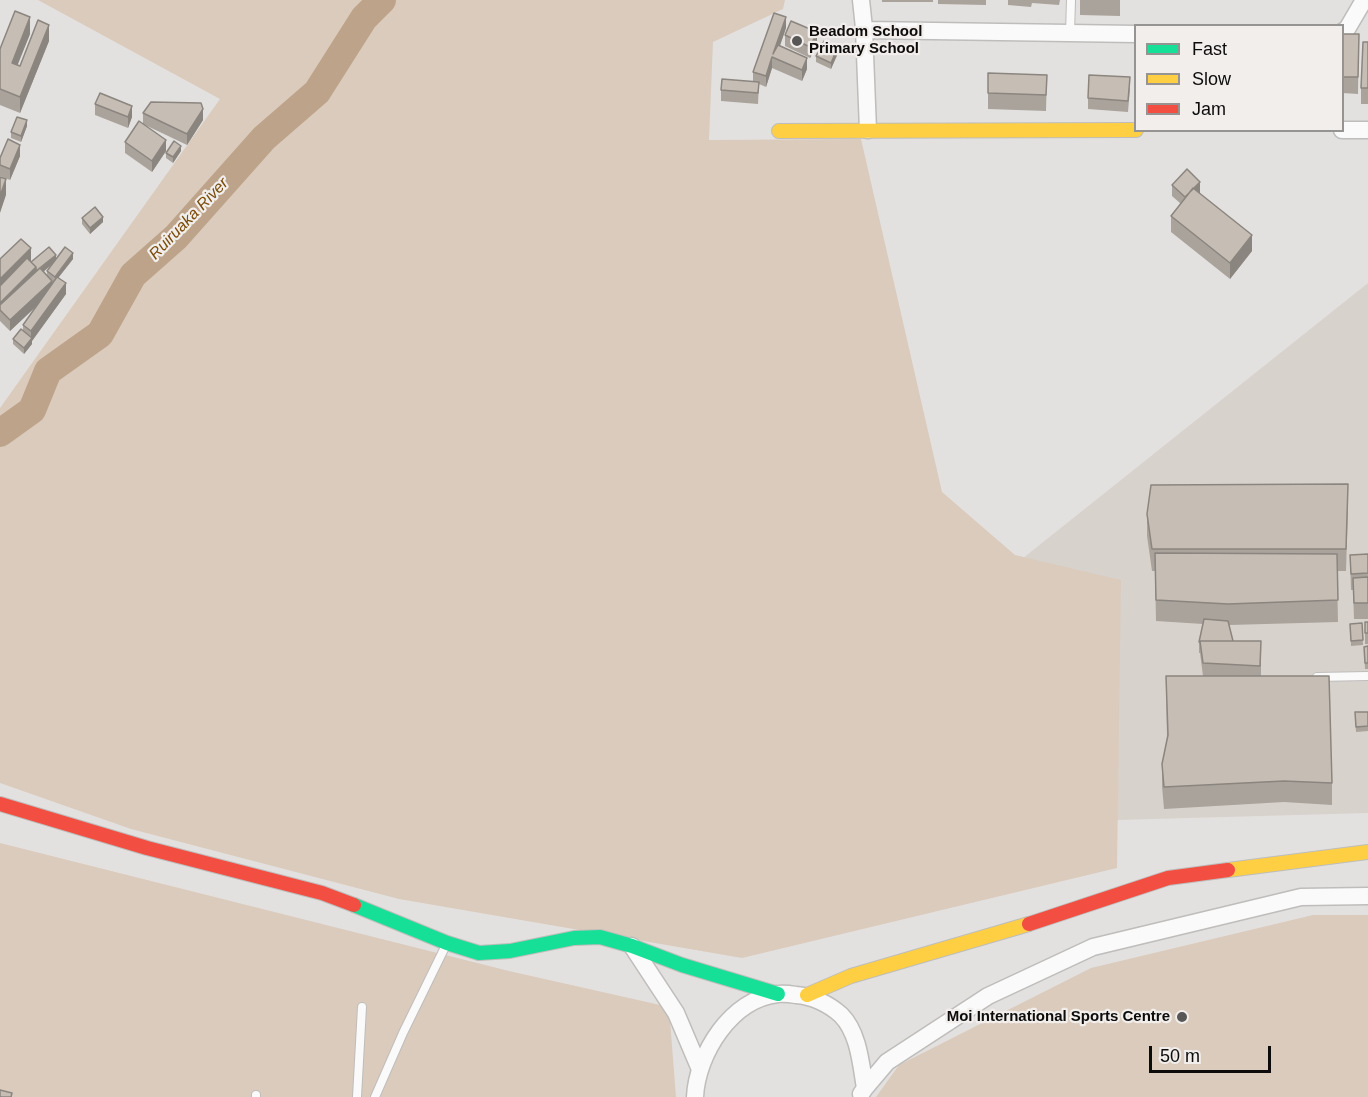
<!DOCTYPE html>
<html>
<head>
<meta charset="utf-8">
<style>
	body { margin:0 }
	#map { position:relative; width:1368px; height:1097px; overflow:hidden; background:#e3e1df; font-family:Arial,sans-serif }
	canvas { display:block }
	.legend { position:absolute; left:1134px; top:24px; width:210px; height:108px; box-sizing:border-box; background:#f1eeec; border:2px solid #969492; margin:0; padding:8px 10px; list-style:none; font-size:18px; color:#0d0c0b }
	.legend li { display:flex; align-items:center; gap:12px; height:30px }
	.legend b { width:30px; border:2px solid #969492 }
	.scale { position:absolute; left:1149px; top:1046px; width:122px; height:27px; box-sizing:border-box; border:3px solid #0d0c0b; border-top:0; padding-left:8px; font-size:18px; line-height:21px; white-space:nowrap; color:#0d0c0b; -webkit-text-stroke:4px #f1eeec; paint-order:stroke }
</style>
</head>
<body>
<div id="map">
<canvas width="1368" height="1097"></canvas>
<ul class="legend">
<li><b style="height:8px;background:#16e098"></b>Fast</li>
<li><b style="height:8px;background:#ffcf43"></b>Slow</li>
<li><b style="height:8px;background:#f24e42"></b>Jam</li>
</ul>
<div class="scale">50 m</div>
</div>
<script>
const ctx = document.querySelector('canvas').getContext('2d');
ctx.lineJoin = 'round';
function fillPath(path, color) {
  ctx.fillStyle = color;
  ctx.fill(path, 'evenodd');
}
function stroke(path, color, width, dash) {
  ctx.strokeStyle = color;
  ctx.lineWidth = width;
  ctx.lineCap = dash ? 'butt' : 'round';
  ctx.setLineDash(dash || []);
  ctx.stroke(path);
}
function label(font, color, halo, rows, align = 'center') {
  ctx.font = font + ' Arial,sans-serif';
  ctx.lineWidth = 4.5;
  ctx.setLineDash([]);
  ctx.textBaseline = 'middle';
  ctx.strokeStyle = halo;
  ctx.fillStyle = color;
  for (const [text, x, y, turn = 0] of rows) {
    ctx.save();
    ctx.translate(x, y);
    ctx.rotate((+turn || 0) * Math.PI / 180);
    ctx.textAlign = isNaN(turn) ? turn : align;
    if (halo) ctx.strokeText(text, 0, 0);
    ctx.fillText(text, 0, 0);
    ctx.restore();
  }
}
fillPath(new Path2D(`
	M1368,283V813L906,826L914,645Z`), '#d8d2cd');
fillPath(new Path2D(`
	M38,0H785L783,9L713,42L709,140L861,139L942,492L1015,555L1121,580L1117,868L742,958L399,899L131,829L0,783V408L220,99Z
	M0,843L509,971L669,1007L676,1097H0Z
	M1313,915H1368V1097H876L899,1065L1091,968Z`), '#dbcbbc');
stroke(new Path2D(`
	M0,433L32,410L48,371L100,334L133,275L176,237L264,138L317,92L364,18L382,0`), '#bda389', 28);
const lane = new Path2D(`
	M1070,33L1071,0
	M1317,677L1368,676
	M256,1097V1095
	M357,1097L362,1007
	M375,1097L403,1033L446,945`);
const street = new Path2D(`
	M861,0L864,28L866,30L1136,34
	M864,29L868,130
	M1342,32L1347,29L1364,0
	M1342,130H1368
	M632,946L676,1013L699,1067
	M865,1088L887,1062L988,996L1093,947L1301,897L1368,896
	M695,1097C697,1054 731,999 778,994C784,993 790,994 796,995C812,996 829,1004 841,1015C859,1033 861,1065 865,1088L861,1094`);
const fast = new Path2D(`
	M354,905L447,943L479,953L510,951L574,938L600,937L632,946L682,965L778,994`);
const slow = new Path2D(`
	M779,131L1136,130
	M1228,870L1368,852
	M807,995L851,976L1029,924`);
const jam = new Path2D(`
	M0,804L147,848L322,893L354,905
	M1029,924L1168,878L1228,870`);
stroke(lane, '#bebdbb', 10);
stroke(street, '#bebdbb', 19);
stroke(fast, '#bebdbb', 16);
stroke(slow, '#bebdbb', 16);
stroke(jam, '#bebdbb', 16);
stroke(lane, '#fbfafa', 8);
stroke(street, '#fbfafa', 16);
stroke(fast, '#16e098', 14);
stroke(slow, '#ffcf43', 14);
stroke(jam, '#f24e42', 14);
fillPath(new Path2D(`
	M882,0H933V2H882Z
	M938,0H986V5L938,4Z
	M1008,0H1060L1059,5L1032,3L1031,7L1008,5Z
	M1080,0H1120V16L1080,15Z
	M786,28L780,46L807,69L802,81L772,68L766,87L759,84L758,104L721,101V90L753,81V72Z
	M30,34L17,65L20,66L49,41L20,113L0,105V49Z
	M1342,34H1359L1358,94L1342,93Z
	M785,35L817,43L810,58L785,46Z
	M1368,42V104H1361V88Z
	M838,53L831,69L816,62V56Z
	M1047,75L1046,111L988,109V93Z
	M1130,88L1128,112L1088,109V98Z
	M95,104L132,117L128,128L95,115Z
	M143,113L203,120L187,145L143,124Z
	M27,126L21,142L11,138V132Z
	M125,142L166,151L152,172L125,153Z
	M181,151L173,163L166,158V153Z
	M20,156L10,180L0,176V158Z
	M1172,185L1200,193L1252,251L1230,279L1171,232V216L1181,204L1172,196Z
	M82,218L103,222L90,234L82,224Z
	M0,259L31,262L56,259H73L58,278L66,294L32,341V344L24,354L13,344V339L23,331V325L37,306L10,331L0,321ZM52,264L47,271V275L44,271Z
	M1348,506L1346,571H1337L1338,622L1229,625L1233,641L1261,657V676L1332,783V805L1284,802L1164,809L1162,786V764L1167,739L1166,676H1203L1200,653H1199V642L1203,624L1156,621L1155,571H1152L1147,536V514Z
	M1368,554V619H1354L1353,590H1351L1350,555Z
	M1365,622H1368V644H1365Z
	M1362,623L1363,645L1351,646L1350,624Z
	M1368,646V669H1365L1364,647Z
	M1355,712H1368V731L1356,732Z`), '#aaa39c');
fillPath(new Path2D(`
	M30,17V34L12,79V63Z
	M786,17V28L775,59L773,54Z
	M49,25V41L20,113V97Z
	M817,32V43L810,58V47Z
	M838,47V53L831,69V63Z
	M772,57V68L766,87V76Z
	M807,58V69L802,81V70Z
	M132,106V117L128,128V117Z
	M203,109V120L187,145V134Z
	M27,120V126L21,142V136Z
	M166,140V151L152,172V161Z
	M20,145V156L10,180V169Z
	M181,146V151L173,163V157Z
	M6,179V195L0,213V196Z
	M1200,182V193L1185,208V197Z
	M103,217V222L90,234V228Z
	M1252,235V251L1230,279V263Z
	M31,248V265L0,295V279Z
	M73,253V259L55,282V277Z
	M56,255V261L36,278V272Z
	M36,267V278L0,310V303Z
	M52,281V291L10,331V320Z
	M66,283V294L32,341V344L24,354V348L31,339V331Z`), '#8b857f');
const building = new Path2D(`
	M15,11L30,17L12,63L20,66L38,20L49,25L20,97L0,89V49Z
	M774,13L786,17L773,54L778,45L807,58L802,70L772,57L766,76L753,72Z
	M791,21L817,32L810,47L785,35Z
	M1342,34H1359L1358,77H1342Z
	M824,41L838,47L831,63L816,56Z
	M1363,42H1368V88H1361Z
	M988,73L1047,75L1046,95L988,93Z
	M1089,75L1130,77L1128,101L1088,98Z
	M722,79L759,82L758,93L721,90Z
	M100,93L132,106L128,117L95,104Z
	M151,102L201,103L203,109L187,134L143,113Z
	M17,117L27,120L21,136L11,132Z
	M139,121L166,140L152,161L125,142Z
	M8,139L20,145L10,169L0,165V158Z
	M174,141L181,146L173,157L166,153Z
	M1187,169L1200,182L1185,197L1172,185Z
	M0,177L6,179L0,196Z
	M1193,188L1252,235L1230,263L1171,216Z
	M95,207L103,217L90,228L82,218Z
	M21,239L31,248L0,279V259Z
	M49,247L56,255L36,271V267L31,262Z
	M65,247L73,253L55,277L47,271Z
	M27,258L36,267L0,303V286Z
	M40,268L52,281L10,320L0,310V305Z
	M57,277L66,283L31,331L23,325Z
	M21,329L32,338L24,348L13,339Z
	M1348,484L1346,549H1152L1147,514L1151,485Z
	M1155,553L1337,554L1338,600L1228,604L1156,600Z
	M1368,554V573L1351,574L1350,555Z
	M1368,577V603H1354L1353,578Z
	M1204,619L1228,621L1233,641H1200V642H1199Z
	M1365,622H1368V633H1365Z
	M1362,623L1363,640L1351,641L1350,624Z
	M1200,641H1261L1260,666L1203,663Z
	M1368,646V663H1365L1364,647Z
	M1166,676H1329L1332,783L1284,781L1164,787L1162,764L1168,735Z
	M1355,712H1368V726L1356,727Z
	M0,1090L12,1093L11,1097H0Z`);
fillPath(building, '#c6beb5');
stroke(building, '#8b857f', 1.5);
for (const [x, y, r, color] of [
	[797,41,6,"#585755"],
	[1182,1017,6,"#585755"]
]) {
  const dot = new Path2D();
  dot.arc(x, y, r, 0, 2 * Math.PI);
  ctx.fillStyle = color;
  ctx.fill(dot);
  stroke(dot, '#f1eeec', 2);
}
label('bold 15px', '#0d0c0b', '#f1eeec', [
	["Beadom School",809,32],
	["Primary School",809,49],
	["Moi International Sports Centre",1170,1017,"right"]
], 'left');
label('italic 16px', '#7b4b08', '#f1eeec', [
	["Ruiruaka River",189,219,-46]
]);
</script>
</body>
</html>
